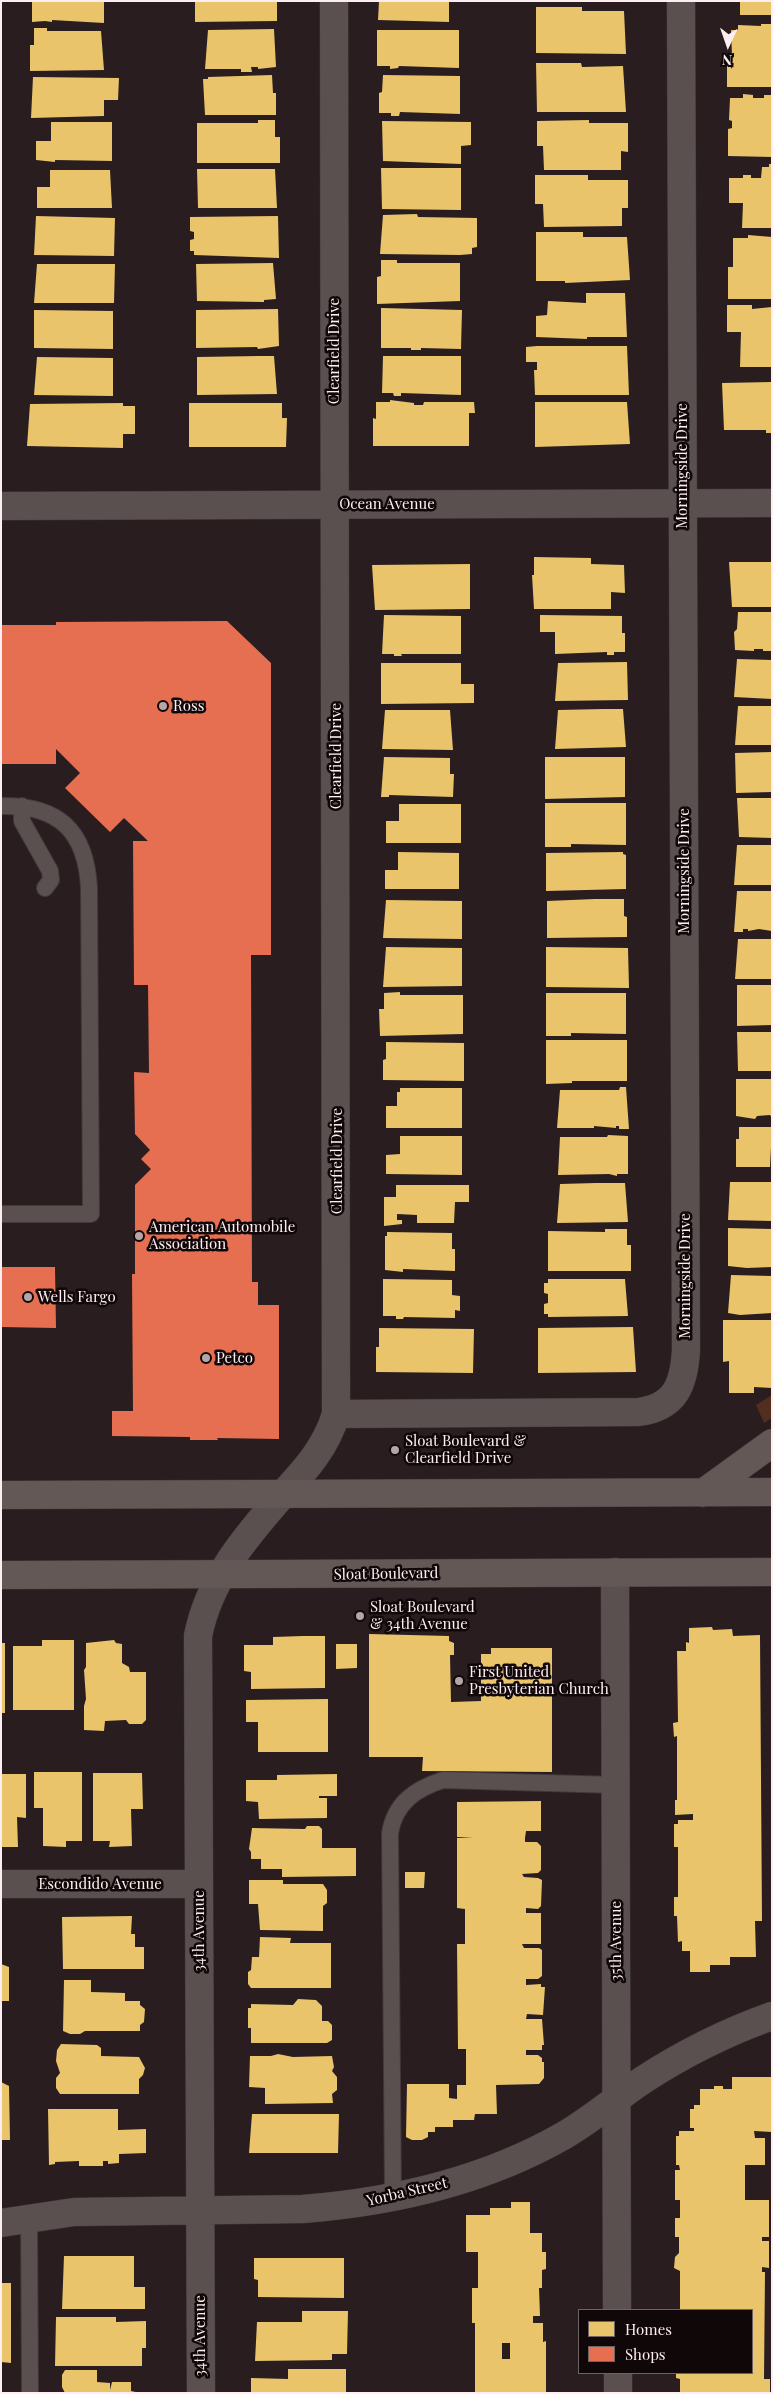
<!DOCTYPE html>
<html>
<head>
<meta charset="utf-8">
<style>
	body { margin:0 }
	#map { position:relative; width:773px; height:2394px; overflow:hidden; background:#291d20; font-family:"Playfair Display",serif }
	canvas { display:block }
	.frame { position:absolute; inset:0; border:2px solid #ffeef1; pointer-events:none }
	.legend { position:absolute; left:578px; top:2309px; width:175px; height:65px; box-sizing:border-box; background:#100708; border:1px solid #706365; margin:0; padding:6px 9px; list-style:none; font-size:15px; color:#ffeef1 }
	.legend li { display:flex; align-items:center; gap:10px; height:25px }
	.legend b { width:25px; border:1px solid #706365 }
	.north { position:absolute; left:703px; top:20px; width:50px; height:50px; -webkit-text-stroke:4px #100708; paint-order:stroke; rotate:183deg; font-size:14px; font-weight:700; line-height:20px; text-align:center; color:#ffeef1 }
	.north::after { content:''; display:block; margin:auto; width:18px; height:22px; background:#ffeef1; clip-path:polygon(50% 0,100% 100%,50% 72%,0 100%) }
</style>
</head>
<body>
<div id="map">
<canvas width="773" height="2394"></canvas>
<div class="frame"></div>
<ul class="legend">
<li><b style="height:14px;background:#e9c46a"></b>Homes</li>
<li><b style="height:14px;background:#e76f51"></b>Shops</li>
</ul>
<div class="north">N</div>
</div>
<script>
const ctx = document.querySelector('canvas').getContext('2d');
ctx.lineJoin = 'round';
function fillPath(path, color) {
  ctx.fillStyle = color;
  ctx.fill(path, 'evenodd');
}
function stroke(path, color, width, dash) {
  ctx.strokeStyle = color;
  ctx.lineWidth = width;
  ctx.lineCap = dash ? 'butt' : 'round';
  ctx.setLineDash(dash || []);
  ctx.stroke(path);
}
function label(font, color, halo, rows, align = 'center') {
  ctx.font = font + ' "Playfair Display",serif';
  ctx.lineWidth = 5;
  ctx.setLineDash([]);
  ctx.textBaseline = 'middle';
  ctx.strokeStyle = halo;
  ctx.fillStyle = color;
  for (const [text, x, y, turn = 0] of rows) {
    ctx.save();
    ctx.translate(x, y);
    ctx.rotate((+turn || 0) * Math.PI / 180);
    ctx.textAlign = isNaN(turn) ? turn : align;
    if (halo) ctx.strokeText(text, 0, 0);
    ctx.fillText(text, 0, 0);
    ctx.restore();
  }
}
fillPath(new Path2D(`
	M772,1395V1418L764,1423L756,1405Z`), '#522e1f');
fillPath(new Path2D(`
	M32,1H104V23L52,20V22L45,21L32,22Z
	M195,1H277V21L195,22Z
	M379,1H449V22L378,20Z
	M740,1H772V15H740Z
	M536,7H582V11H624L626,54L536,53Z
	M761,24H772V87H727V61H730L732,56L731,30H738V25L761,26Z
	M34,28H47V31H101L104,70L30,71V45H34Z
	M274,29L276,67L258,69V67H251L252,72H241V69H205L208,30Z
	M377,30H459V68L399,66L398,68L390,69V66H377Z
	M536,63H581L582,67L623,66L626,112H537Z
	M272,75L273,93H276V115H205L203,79H208V77Z
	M383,75L460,76V114L400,112L399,116H391V113H379V93L382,92Z
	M33,77L119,78L118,100H104V116L31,118Z
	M743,94L753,95V98H764V95H772V157L728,156V129L732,128V121L729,120L730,98H743Z
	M258,120H275V137H280V163H197V123H258Z
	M589,120V123H628V152L621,151V170H544L543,146H537V121Z
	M382,121L471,122V145L461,146V164L383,161Z
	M51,122H112V161L55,160V162L36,160V141H51Z
	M769,164H772V228H742L743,203H729V178H743V175H751V178H761L762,167H769Z
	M381,168H461V210L382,209Z
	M197,169H275L277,208H198Z
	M50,170H110L112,208H37V187H50Z
	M535,175H588V180H628V208H622V226L544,227L543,204H535Z
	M417,214L418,217L477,218V247L472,248V254L460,255L380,254L383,215Z
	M36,216L115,218L114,256L34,255Z
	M278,216L279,258L194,255V251H190V240L194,239V232L190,231V217Z
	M536,232H583V237H627L630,280L565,283V281H536Z
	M748,235L772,237V299H728V267H733V238H748Z
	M381,260H397V263H460V301L377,304V277L381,276Z
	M273,263L276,299L264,300V302L197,301L196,264Z
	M37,264H115L114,303H34Z
	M586,293H625L627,337H587V339L536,337V316L547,315L548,301L586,303Z
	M727,305H752V309L772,307V367H740L741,332H727Z
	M381,308L462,310L461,349L421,348V350H411V348H381Z
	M278,309L279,346L258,349L257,347L196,348V310Z
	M34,310L113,311V349L34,348Z
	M537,346H627L629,395H535L534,370H537V362H526V347Z
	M259,356H274L277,394L197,395V357Z
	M383,356H461V395L401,393V396H394L393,393H382Z
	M37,357L113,358V396L34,395Z
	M772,382V433H766V430H724L722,383Z
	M390,400L414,403V405H423L424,402H474L475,413H469V446H373V418L376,419V402H390Z
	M535,402H627L630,444L535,447Z
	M123,403V406H135V434H123V448L27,446L30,404Z
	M189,403H282V418H287L286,447H189Z
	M534,557L591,558V564L624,565L625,593L611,592V609H534L532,575H534Z
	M729,562H772V607H732Z
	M470,564V609L375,610L372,565Z
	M738,612H772V651H763V649H754V651L735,650L734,632L737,629Z
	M384,615L461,616V654H401L402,656H394V654H382Z
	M540,615L622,616V633H625V652H614V655H607V652L555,654V632H540Z
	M737,659L772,660V699L734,697Z
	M627,662L628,700L555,701L558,663Z
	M381,663H461V684H474V703L381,704Z
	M738,706H772V745H735Z
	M603,709H623L626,747L555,749L558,710Z
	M385,710H450L453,750L382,749Z
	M772,752V792L736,793L735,753Z
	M384,757L450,758V774H454L453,797L389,795V797H381Z
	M545,757H625V797L545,799Z
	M737,798H772V838L739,837Z
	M545,803H626V845L571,844V847H545Z
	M399,804H461V843H386V821H399Z
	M737,845H772V885H734Z
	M398,852L459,853V889H385V870H398Z
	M623,852V854L626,855V889L546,891V853Z
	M737,891H772V931L759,929L748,931V929H743V932H734Z
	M595,899H624V916L627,917V937L547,938V901Z
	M386,900L462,901V939L383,938Z
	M738,939H772V979H735Z
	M386,947L462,948V986L383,987Z
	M546,947L628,948L629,988L546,987Z
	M737,985H772V1025L737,1026Z
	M400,992V995H463V1034L380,1036L379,1009H384V993Z
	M546,993H626V1034L571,1033V1036H546Z
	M737,1032H772V1071H738Z
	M546,1040H627V1081H572V1083L546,1084Z
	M386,1042L464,1043V1081L383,1080V1060L386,1059Z
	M736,1079H772V1118L770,1115L757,1116L755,1119L736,1116Z
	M620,1087H626L629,1129H619V1126H616V1128L594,1126V1128H557L560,1090H619Z
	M400,1088H462V1128H386V1106H397V1092H400Z
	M739,1127H772L770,1167H736V1139H739Z
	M608,1135L628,1136V1174H617V1176L609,1174L558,1175L560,1137H607Z
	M400,1136H462V1175L386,1174V1155L400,1154Z
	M730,1182H772V1221L728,1220Z
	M596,1183H625L628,1222L557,1223L560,1184Z
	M396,1185H469V1202H455L454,1223H417V1215L397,1214V1220H402V1224L384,1226V1197H396Z
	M728,1228L772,1229V1267L747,1268L728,1266Z
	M605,1229H627V1245H631V1271H548V1231L605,1232Z
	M387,1232L452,1233V1249H455V1271L403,1269V1272L385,1270V1236H387Z
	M731,1275L772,1276V1313L740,1315L728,1313Z
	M383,1279L452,1280V1295L460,1296V1311L455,1310V1318L404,1317L403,1319H396V1316H383Z
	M548,1279H625L628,1316L548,1317V1314H544V1304L548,1303V1294L544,1293V1283H548Z
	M723,1320H772V1388L754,1387V1393H729V1361L723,1362Z
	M633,1327L636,1372L538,1373V1328Z
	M379,1328L474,1329L473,1373L376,1372V1347H379Z
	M712,1627L713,1630L732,1629L733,1636L760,1635L762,1921H755L756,1957H730V1965H710V1972H690V1951H682V1941L678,1942L677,1916H674V1897H678V1847H674V1824H678V1820H693V1814L675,1815V1800H677V1736L674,1737L673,1723L678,1722L677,1651H686V1642L689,1643V1628Z
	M369,1634L449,1636V1641L454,1643V1655H450L451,1702L481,1701V1654H491V1648H552V1772L422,1771L423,1757H369Z
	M303,1636H325V1688L251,1689V1672L244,1671V1645H273V1637Z
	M42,1640H74V1710H13V1646H42Z
	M114,1640L116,1643L122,1644V1663L129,1667L130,1672H146V1720L142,1724H129L126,1720L105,1721L104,1731L84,1730V1706L86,1699L84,1670L86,1667V1643Z
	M1,1643H5V1713H1Z
	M336,1644H357V1668L336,1669Z
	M328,1699V1752H258V1722H246V1700Z
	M34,1772H82V1841H66V1847L43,1846V1808H34Z
	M93,1773H142L143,1809H131L132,1846L109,1847L110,1841H93Z
	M1,1774H26V1818L17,1817L18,1847H1Z
	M337,1774V1796H319V1798H327V1818L259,1819L258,1802L246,1801V1780H277V1775Z
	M541,1801V1831H526L525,1838V1842H537L541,1846V1870L538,1873L522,1874L524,1877L538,1878L542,1880L541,1906L538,1909L526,1908V1913H541V1944H522L524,1948H539L542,1950V1976L538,1979H526V1985L541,1984V1987H545L543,2015L527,2014L526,2019H542L544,2045H542V2050H526V2055H538L542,2058V2062H544V2078L539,2084L496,2085L497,2114H475L474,2120H453V2127H435V2132H428V2137L422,2140H412L406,2137L407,2084H449V2098L457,2099V2085H466V2049H458L457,1944H465V1909L457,1908V1838L473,1837H457V1802Z
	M307,1826H319L322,1829V1848H356V1876L282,1877V1869H261V1859H251V1852L249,1849L252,1828L305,1829Z
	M405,1872H425L424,1888H405Z
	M249,1880H283V1884H323L327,1890V1903L323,1906V1931L260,1930L258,1904H249Z
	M132,1916L131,1934H135V1947H144V1969H63L62,1917Z
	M260,1937L291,1938L290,1943H331V1988H251L248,1984V1972L251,1970L252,1957H259Z
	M1,1964L9,1967V2001H1Z
	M64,1980H91V1992L125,1993V2001H140V2005L145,2009L144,2022L140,2025V2031H85L80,2034H70L63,2031Z
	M298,1999L316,2000L322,2006V2021H328L332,2025V2040L327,2043H251V2028H248V2008H251V2004L293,2005Z
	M61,2044L97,2045L101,2048V2056L139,2057L145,2068L143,2075L139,2079V2094H60L56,2088V2078L60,2073L56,2061L57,2050Z
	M278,2054L293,2057L332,2056L334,2067L332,2071L337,2077V2090L332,2094L333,2103L265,2104V2088L249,2087L250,2056H271Z
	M732,2077H772V2132L754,2131L755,2138H765V2165H745V2200H769V2237H762V2241H769V2268L762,2267V2272H765L764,2379H770V2393H680V2379L676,2378V2373H752V2310H680V2271L674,2268L675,2257L679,2253V2237H675V2218H680V2200H675V2170H680L679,2165H676V2136H679V2131H694V2128H690V2109H694V2105H700V2089H714V2086H723V2089H732Z
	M1,2082L9,2086L10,2140H1Z
	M48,2109H118V2130L146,2129V2153L119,2154V2163L108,2164V2161H103V2166H79V2161L55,2162V2164L49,2165Z
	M252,2114H339L338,2153H249Z
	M511,2202H530V2233H542V2252H546V2269L542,2270V2288H539L540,2316H533V2323H543V2342L546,2341V2393H475V2323H472V2288H478V2252H466V2215H490V2208H511ZM502,2343H510V2359H502Z
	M64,2256H134V2287H145V2309H62Z
	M254,2258H344V2298L258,2297V2280L254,2279Z
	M1,2283H11V2363L1,2362Z
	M302,2311H348L347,2354H332V2360L255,2361L257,2322H302Z
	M56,2317H116V2322L146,2321V2348H142V2366H55Z
	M288,2369H346V2393H251V2378L288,2379Z
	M65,2370H91V2382V2370H97V2382L110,2383V2390L112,2382H131V2391L140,2393H65L62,2387V2375Z`), '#e9c46a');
fillPath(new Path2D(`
	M227,621L271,663V955H251L252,1282H258V1305H279V1439L217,1438L218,1440H190V1437L112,1436V1411H133L132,1274H135V1185L151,1169L141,1159L150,1150L135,1134L134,1072L149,1073L148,985H134L133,841H148L124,818L110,832L65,788L80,773L56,749V764H1V625H56V622Z
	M1,1267H55L56,1328L1,1327Z`), '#e76f51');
const service = new Path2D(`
	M1,806C58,805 86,830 89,888L91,1214H1
	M22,806V821L50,871L51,880L45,888
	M393,2197L390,1833C395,1803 415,1789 443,1780L616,1785
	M29,2217L30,2393`);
const minor = new Path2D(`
	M336,1414L639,1412C676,1407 684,1384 686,1350L681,1
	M615,1572L617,2310
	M1,1884H199
	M1,2223L74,2212L303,2209C392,2202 484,2181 563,2136C591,2120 616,2098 643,2080C683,2054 727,2032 772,2016
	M618,2373V2393
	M201,2393L198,1636C209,1579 247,1535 284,1493C307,1468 326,1447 336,1414L334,1`);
const tertiary = new Path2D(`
	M1,506L772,503`);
const primary = new Path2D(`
	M703,1493L772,1443
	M1,1495L772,1492
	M1,1575L772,1572`);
stroke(service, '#42373a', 18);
stroke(minor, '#42373a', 29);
stroke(tertiary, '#42373a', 29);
stroke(primary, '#42373a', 29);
stroke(service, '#5a5050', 16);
stroke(minor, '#5a5050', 28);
stroke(tertiary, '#5a5050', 28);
stroke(primary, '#645857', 28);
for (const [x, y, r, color] of [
	[163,706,5,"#b4a5a8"],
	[139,1236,5,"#b4a5a8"],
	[28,1297,5,"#b4a5a8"],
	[206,1358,5,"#b4a5a8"],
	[395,1450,5,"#b4a5a8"],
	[360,1616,5,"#b4a5a8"],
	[459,1681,5,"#b4a5a8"]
]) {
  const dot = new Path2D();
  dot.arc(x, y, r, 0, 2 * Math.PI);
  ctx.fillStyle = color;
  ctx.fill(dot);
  stroke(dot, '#100708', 2);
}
label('15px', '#ffeef1', '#100708', [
	["Clearfield Drive",334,351,-90],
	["Morningside Drive",682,466,-90],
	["Ocean Avenue",387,504],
	["Clearfield Drive",336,756,-90],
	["Morningside Drive",684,871,-90],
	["Clearfield Drive",337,1161,-90],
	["Morningside Drive",685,1276,-90],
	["Sloat Boulevard",386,1574,-1],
	["Escondido Avenue",100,1884],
	["34th Avenue",199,1931,-90],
	["35th Avenue",616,1941,-90],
	["Yorba Street",407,2192,-13],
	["34th Avenue",200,2336,-90]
]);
label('15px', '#ffeef1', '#100708', [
	["Ross",173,706],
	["American Automobile",149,1227],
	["Association",149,1244],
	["Wells Fargo",38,1297],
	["Petco",216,1358],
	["Sloat Boulevard &",405,1441],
	["Clearfield Drive",405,1458],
	["Sloat Boulevard",370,1607],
	["& 34th Avenue",370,1624],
	["First United",469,1672],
	["Presbyterian Church",469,1689]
], 'left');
</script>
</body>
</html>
